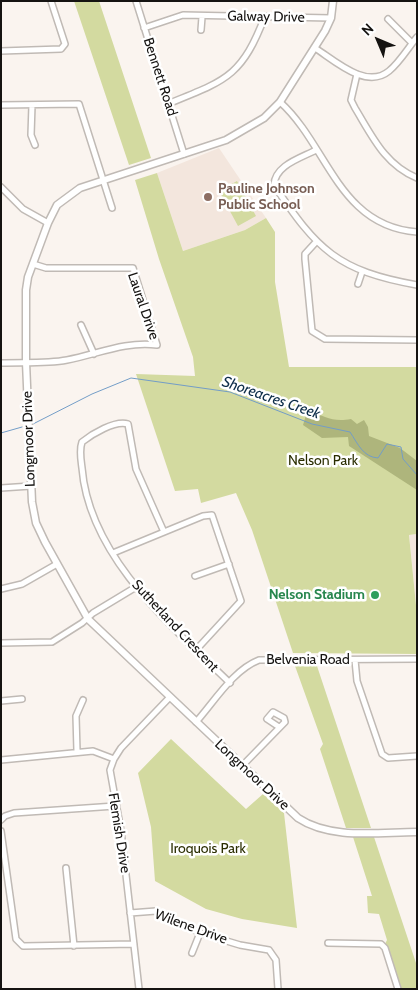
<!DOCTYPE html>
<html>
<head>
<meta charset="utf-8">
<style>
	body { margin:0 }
	#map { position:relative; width:418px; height:990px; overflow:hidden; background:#faf4ef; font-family:Cabin,sans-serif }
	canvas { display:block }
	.frame { position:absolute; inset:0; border:2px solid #151311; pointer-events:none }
	.north { position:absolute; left:353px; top:15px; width:50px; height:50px; -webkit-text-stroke:4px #fff; paint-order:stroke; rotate:315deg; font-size:14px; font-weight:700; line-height:20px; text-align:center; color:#151311 }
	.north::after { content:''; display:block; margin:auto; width:18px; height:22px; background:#151311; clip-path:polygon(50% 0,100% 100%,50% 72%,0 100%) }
</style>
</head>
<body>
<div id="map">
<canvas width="418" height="990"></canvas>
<div class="frame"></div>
<div class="north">N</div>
</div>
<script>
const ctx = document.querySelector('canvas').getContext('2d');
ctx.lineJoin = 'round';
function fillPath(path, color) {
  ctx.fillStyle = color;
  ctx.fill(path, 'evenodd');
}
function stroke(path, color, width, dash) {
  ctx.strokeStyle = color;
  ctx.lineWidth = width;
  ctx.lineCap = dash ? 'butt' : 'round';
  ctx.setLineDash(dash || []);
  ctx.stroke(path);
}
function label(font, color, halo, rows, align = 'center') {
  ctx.font = font + ' Cabin,sans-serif';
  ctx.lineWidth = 5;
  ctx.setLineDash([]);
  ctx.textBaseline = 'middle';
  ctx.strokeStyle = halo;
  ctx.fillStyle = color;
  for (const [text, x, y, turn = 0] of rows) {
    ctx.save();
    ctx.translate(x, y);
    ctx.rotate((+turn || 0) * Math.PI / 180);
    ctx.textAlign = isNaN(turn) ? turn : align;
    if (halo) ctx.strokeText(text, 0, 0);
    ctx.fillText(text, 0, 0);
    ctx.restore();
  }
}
fillPath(new Path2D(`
	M219,148L266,218L245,230L183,251L157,173Z
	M417,534V615L409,535Z`), '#f3e6dd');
fillPath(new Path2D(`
	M74,1H99L151,158L129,165Z
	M157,173L183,251L245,230L266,218L275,232V282L289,367H417V534L409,535L417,615V654L293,653L252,530L236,493L201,503L198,489L175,491L136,374L195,376L193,357L159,259L135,180Z
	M237,181L256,216L238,226L219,191Z
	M295,666H317L371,828H346L320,749L323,744Z
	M171,739L246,809L263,794L284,813L297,928L242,919L206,909L155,881L151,827L138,773Z
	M353,837H374L417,966V989H401L385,944L387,940L379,914L368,913L367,896H372Z`), '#d3daa0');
fillPath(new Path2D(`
	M307,412C326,415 331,423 351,419L357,424L364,420L368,427L369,436L400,448L417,461V490L349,446L348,437L322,438L303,425Z`), '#aeb57c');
stroke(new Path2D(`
	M33,424L92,394L131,378L230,392L312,424L350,432C358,444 363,457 378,458L387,444L401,447L403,459L417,475
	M1,433L22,427`), '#739dc7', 1);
const minor = new Path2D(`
	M136,1L184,154
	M388,19L412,43
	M144,28L183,15L331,18
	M201,30L202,17
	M315,48C334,60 366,90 389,71C400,62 408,48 417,37
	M1,51L61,49L65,44L51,1
	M357,74L351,100L355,108C372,136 385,165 417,178
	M280,102C328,145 338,226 417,232
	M170,103C227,80 242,76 265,16
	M1,105L79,104L112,208
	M32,105L31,135L35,145
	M316,150C301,158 275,165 274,185C317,250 338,271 417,285
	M1,187L23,209L48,223
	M316,242L305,254V259L312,331L325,339L417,340
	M358,284L362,272
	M81,325L94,354
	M1,363C22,362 46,364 67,360C98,354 125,341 157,345L133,268H46L33,264
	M1,488L31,486
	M164,532L136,469L128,424C115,420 92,434 82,442C79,450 81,460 82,468C89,556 171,626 230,683
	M113,553L203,516L212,515L241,601L196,650
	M195,576L229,564
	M1,589L22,584L57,564
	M1,643L52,642L82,623L93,613L136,587
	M355,660L357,681L382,754L388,758L417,756
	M1,701L22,699
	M196,722C214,702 233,670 259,660L417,659
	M77,751L76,716L83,700
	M1,760L93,751L114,759
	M242,766L285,722L284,718L273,712L267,719L279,727
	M1,820L5,816L14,813L115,806
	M1,831L16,939L23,946L134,944
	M66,868L74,946
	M130,913L156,911L200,933L240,945L269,950L276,960L278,989
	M328,943L381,944L385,948L398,989
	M192,953L200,933
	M139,989L121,831L110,770L114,759L121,748L169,698`);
const tertiary = new Path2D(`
	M333,1L331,18L325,31L280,102L264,118L226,140L80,188L57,205L48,223L28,277L26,290V362L32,502L36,523L45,542L88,619L298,818C331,840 379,832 417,832`);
stroke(minor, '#c0bab5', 8);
stroke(tertiary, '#c0bab5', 9);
stroke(minor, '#fff', 5);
stroke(tertiary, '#fff', 6);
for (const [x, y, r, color] of [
	[208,197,5,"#8d6e63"],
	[375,595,5,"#2e9e5b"]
]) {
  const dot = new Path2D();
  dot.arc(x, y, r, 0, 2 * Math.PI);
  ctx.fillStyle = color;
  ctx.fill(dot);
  stroke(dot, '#fff', 2);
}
label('14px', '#151311', '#fff', [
	["Galway Drive",266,17,1],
	["Bennett Road",160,77,72],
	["Laural Drive",143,306,71],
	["Longmoor Drive",29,439,-92],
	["Sutherland Crescent",175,626,47],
	["Belvenia Road",308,660],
	["Longmoor Drive",252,775,43],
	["Flemish Drive",119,833,81],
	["Wilene Drive",191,927,20]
]);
label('bold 14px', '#785e54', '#fff', [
	["Pauline Johnson",218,189],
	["Public School",218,205]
], 'left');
label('14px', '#2a2d00', '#fff', [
	["Nelson Park",323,461],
	["Iroquois Park",208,849]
]);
label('bold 14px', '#27864d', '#fff', [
	["Nelson Stadium",365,595]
], 'right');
label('italic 15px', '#0d2d49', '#fff', [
	["Shoreacres Creek",271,398,19]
]);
</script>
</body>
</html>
